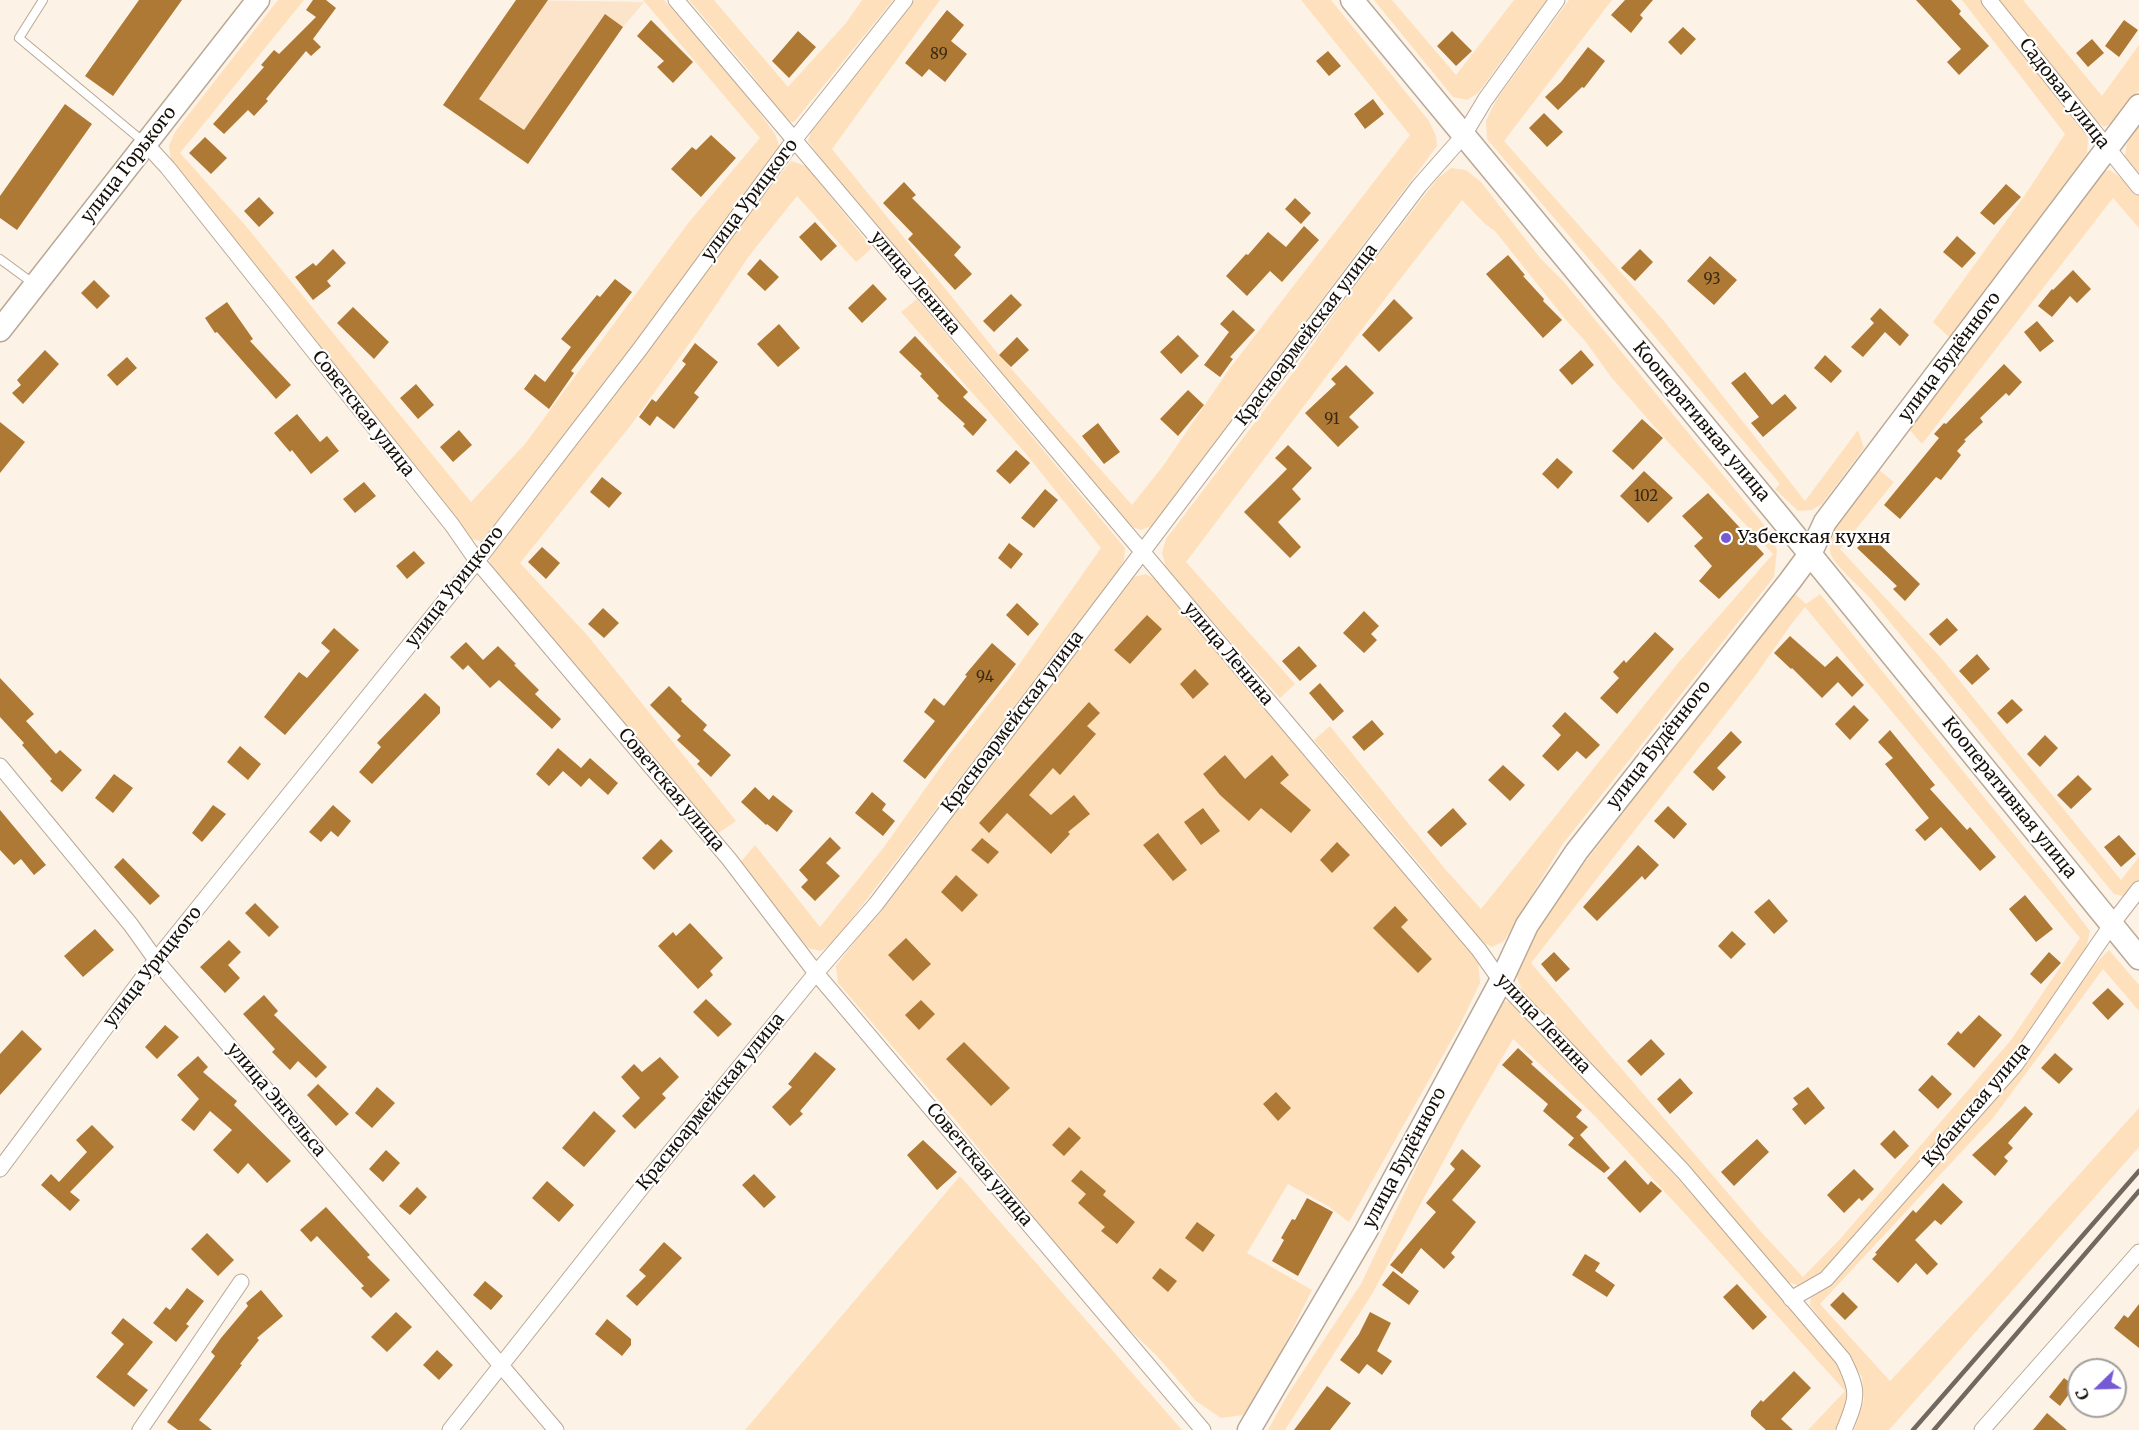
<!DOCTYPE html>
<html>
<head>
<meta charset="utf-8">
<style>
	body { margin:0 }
	#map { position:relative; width:2139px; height:1430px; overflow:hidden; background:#fdf2e6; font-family:Merriweather,serif }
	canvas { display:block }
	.north { position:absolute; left:2067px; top:1358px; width:60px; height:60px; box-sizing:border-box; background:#fff; border:2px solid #a19f9c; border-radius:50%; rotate:247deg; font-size:16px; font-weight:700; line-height:24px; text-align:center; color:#150f08 }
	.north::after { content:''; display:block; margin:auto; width:21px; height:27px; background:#765ad4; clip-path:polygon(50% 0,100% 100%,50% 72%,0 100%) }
</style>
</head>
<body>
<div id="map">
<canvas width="2139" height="1430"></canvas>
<div class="north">С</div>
</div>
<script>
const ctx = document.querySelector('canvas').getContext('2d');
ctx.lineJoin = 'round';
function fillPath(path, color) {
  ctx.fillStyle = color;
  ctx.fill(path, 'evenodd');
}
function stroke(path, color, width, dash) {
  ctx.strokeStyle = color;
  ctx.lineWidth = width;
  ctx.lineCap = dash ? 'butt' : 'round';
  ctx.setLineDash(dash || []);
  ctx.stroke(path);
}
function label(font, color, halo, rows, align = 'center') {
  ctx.font = font + ' Merriweather,serif';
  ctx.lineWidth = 4.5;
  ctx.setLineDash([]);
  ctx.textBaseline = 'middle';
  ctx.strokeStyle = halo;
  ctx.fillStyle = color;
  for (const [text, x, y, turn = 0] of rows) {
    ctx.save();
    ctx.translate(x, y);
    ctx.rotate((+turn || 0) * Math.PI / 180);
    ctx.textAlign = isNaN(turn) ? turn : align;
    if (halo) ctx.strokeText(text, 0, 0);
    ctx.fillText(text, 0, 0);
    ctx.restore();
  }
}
fillPath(new Path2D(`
	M516,0L644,2L623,27L528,164L443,105Z`), '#fbe4c9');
fillPath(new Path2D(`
	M278,0H304L180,153L245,225L471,502L525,444L689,222L760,138L643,0H664L737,82L775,134L780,148L772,163L519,496L481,541L470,539L171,160L169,146L175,132Z
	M689,0H714L788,87L846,23L862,0H893L794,122L787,121L774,106L750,72Z
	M915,0H940L832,149L999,355L1132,505L1163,466L1230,368L1410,135L1301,0H1331L1429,121L1436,136L1437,146L1152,526L1141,530L1126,525L831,173L808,141L813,126Z
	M1374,0H1392L1456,75L1514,0H1547L1478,93L1467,100L1453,97Z
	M1569,0H1612L1504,141L1664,321L1805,501L1858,430L1864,448L1822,504L1812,510L1798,511L1775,489L1780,484L1487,139L1486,121L1496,100Z
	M1962,0H1983L2081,124L2088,139L2087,153L2063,189L1951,339L1933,322L2025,195L2065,134Z
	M1995,0H2023L2102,96L2139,45V90L2115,122L2104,127L2092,118Z
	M2139,124V177L2124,160L2127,144Z
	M791,161L806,166L872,248L856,262L797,196L749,256L699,330L631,425L520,563L588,636L736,821L717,834L501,579L490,564L489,556L608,404L745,219Z
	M1451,168L1466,170L1481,182L1540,258L1563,281L1770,532L1777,550L1774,577L1562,845L1504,941L1492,947L1481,941L1433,880L1314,740L1330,726L1445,869L1481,909L1678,663L1773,554L1669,443L1611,377L1586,342L1566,320L1495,231L1485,224L1462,200L1397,283L1186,562L1295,684L1280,698L1166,568L1162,553L1166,539L1295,370L1357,282L1438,178Z
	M2110,170L2124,180L2139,196V228L2113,198L1922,444L1909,429L2103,172Z
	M917,299L1125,548L1124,560L1117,574L833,943L821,951L808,948L739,864L755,845L820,927L884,847L949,755L1009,679L1101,548L1027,455L901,312Z
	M1879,470L1894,482L1840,549L1942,659L2121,880L2139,857V881L2127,897L2114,894L1870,598C1862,589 1837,567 1832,557C1821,533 1864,488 1879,470Z
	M1146,574L1155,579L1478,959L1480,983L1460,1025L1349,1222L1328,1206L1288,1184L1247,1253L1312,1290L1257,1400L1243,1415L1221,1418L1196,1401L1156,1355L1110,1311L958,1123L838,983L836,966L1134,577Z
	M1794,593L1806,604L1820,594L2050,879L2090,931L2086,949L2031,1036L1821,1276L1800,1286L1784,1281L1658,1136L1523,992L1516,976L1517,964L1551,906ZM1805,607L2080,938L2011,1040L1841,1238L1803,1277L1762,1233L1531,963L1755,676L1790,626Z
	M2109,950L2139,985V1011L2103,969L1993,1118L1820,1304L1890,1381L1977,1288L2139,1108V1147L1889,1430H1854L1864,1400L1862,1377L1810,1305L1811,1297L1838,1274L2029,1053L2094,965Z
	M1500,1001L1513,1002L1575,1063L1831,1351C1850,1382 1860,1397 1835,1430H1808L1845,1391L1688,1217L1595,1116L1513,1039L1462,1127L1372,1294L1285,1430H1268L1288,1394L1361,1284L1421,1158Z
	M960,1176L1182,1430H745Z`), '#fee0bd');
fillPath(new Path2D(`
	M139,0H182L113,96L85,76Z
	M313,0H326L336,8L313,39L321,47L311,56L306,51L266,99L268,101L254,116L248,110L224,134L213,124L264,67L261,65L274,50L279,54L316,17L306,10Z
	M516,0H548L479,99L524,130L605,14L623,27L528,164L443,105Z
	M1625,0H1653L1640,15L1643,18L1631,33L1611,15Z
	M1916,0H1951L1961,11L1959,14L1989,46L1959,75L1947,62L1961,49Z
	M947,10L964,25L951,41L967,54L945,82L929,69L922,77L905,63Z
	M651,20L693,62L673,83L657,67L664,61L637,36Z
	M2124,20L2138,30L2119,57L2105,46Z
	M1683,27L1696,39L1681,55L1668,42Z
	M798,31L816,47L789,78L772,61Z
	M1452,31L1472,51L1456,66L1437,46Z
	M2092,39L2104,53L2088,67L2076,53Z
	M1588,47L1605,61L1584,88L1582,87L1558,110L1545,97L1561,82Z
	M1328,51L1341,66L1329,76L1316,61Z
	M1373,99L1384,114L1365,129L1354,114Z
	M65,104L92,124L17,230L0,218V196Z
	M1544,113L1563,132L1547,147L1529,128Z
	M711,135L736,158L701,197L671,169L692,147L696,150Z
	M205,137L227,158L211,174L189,153Z
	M904,182L916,195L912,198L961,247L954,255L972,274L955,290L908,239L913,234L883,203Z
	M2006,184L2021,197L1994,225L1980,213Z
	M259,197L274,213L259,227L244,211Z
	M1295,198L1311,213L1301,224L1285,209Z
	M815,222L837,246L821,261L799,237Z
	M1304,226L1319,240L1282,282L1270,271L1247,296L1226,276L1246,254L1248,255L1268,232L1286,247Z
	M1957,236L1976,253L1962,268L1943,252Z
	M333,249L346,263L327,281L331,286L313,300L295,277L313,263L316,266Z
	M1640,249L1653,262L1635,281L1621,268Z
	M1508,255L1525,275L1523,276L1544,299L1543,301L1562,320L1543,338L1486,274Z
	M1710,256L1737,280L1714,305L1687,281Z
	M760,259L779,277L765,291L747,274Z
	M2073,270L2091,289L2077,303L2070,296L2052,317L2038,306L2052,289L2053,290Z
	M615,279L632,292L571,371L574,373L549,409L524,389L535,374L545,382L571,347L561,339L597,295L600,297Z
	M94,280L110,296L97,309L81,293Z
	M873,284L887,299L862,323L848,308Z
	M1011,294L1022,305L994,332L983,321Z
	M1394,299L1413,318L1379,352L1362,335Z
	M227,302L253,339L250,341L291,385L276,399L217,332L215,333L205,318Z
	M353,307L389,342L374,359L337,323Z
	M1880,308L1909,335L1900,346L1885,332L1863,357L1851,347L1874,323L1870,319Z
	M1233,310L1255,330L1230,357L1233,359L1220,377L1204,365L1229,332L1220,324Z
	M2037,321L2054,341L2040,352L2024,332Z
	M779,324L800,348L778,367L757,344Z
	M1178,335L1199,356L1181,374L1160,352Z
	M915,336L968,392L963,397L987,420L973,436L963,426L965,424L937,398L939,396L920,376L922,374L899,352Z
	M1017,337L1029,350L1011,367L999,355Z
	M695,343L718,362L694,393L699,397L674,429L657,416L650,426L639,417L652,399L656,402L686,364L682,361Z
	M45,350L59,364L23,404L12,393L21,385L17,380Z
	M1581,350L1594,365L1572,385L1559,370Z
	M1825,355L1842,371L1831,383L1814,368Z
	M127,357L137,368L117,386L107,375Z
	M2004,364L2022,382L2009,396L2006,393L1980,418L1983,422L1964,440L1966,441L1957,451L1961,455L1941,480L1936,477L1900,519L1884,505L1939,438L1934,434L1944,423L1946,424Z
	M1346,365L1374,393L1349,417L1359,427L1338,447L1305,413L1336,384L1331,379Z
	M1745,372L1772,405L1785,394L1797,408L1763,437L1751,423L1759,417L1731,383Z
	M416,384L434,405L418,419L400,398Z
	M1188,390L1204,405L1178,436L1160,419Z
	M297,414L320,442L327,436L339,451L311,474L292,450L290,452L274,433Z
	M1642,419L1663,438L1633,470L1612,451Z
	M0,422L25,442L0,473Z
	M1098,423L1120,452L1104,464L1082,436Z
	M459,430L472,445L453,462L440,447Z
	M1288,445L1312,468L1292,489L1301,499L1278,522L1301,547L1290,558L1244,512L1287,469L1275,458Z
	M1016,450L1030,463L1010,484L996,471Z
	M1557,458L1573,472L1558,489L1542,474Z
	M1644,471L1673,498L1648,523L1620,496Z
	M602,477L622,493L609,508L590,492Z
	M364,482L376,496L355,513L343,499Z
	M1045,489L1058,500L1034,528L1021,518Z
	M1708,493L1764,554L1719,599L1699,581L1712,566L1694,546L1703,538L1682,516Z
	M1870,535L1920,584L1905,601L1893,589L1897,586L1857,548Z
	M1009,543L1023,554L1011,569L998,558Z
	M542,547L560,563L546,579L528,562Z
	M414,551L425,563L407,579L396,566Z
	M1017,603L1039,624L1028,636L1006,615Z
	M603,608L619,623L604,638L588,624Z
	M1364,611L1379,626L1371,634L1377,640L1364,653L1343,633Z
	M1147,615L1162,629L1130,664L1114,650Z
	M1947,618L1958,630L1940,646L1929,634Z
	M334,628L359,650L285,735L264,717L299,672L307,678L330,651L321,643Z
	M1655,632L1674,649L1617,714L1600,698L1619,678L1613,672L1624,660L1626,663Z
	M1790,636L1825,667L1837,656L1864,685L1852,697L1838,682L1822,698L1792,668L1791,669L1774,653Z
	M466,642L483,660L498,646L516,664L514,665L539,690L535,694L561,719L552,729L499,680L490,688L468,665L463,670L450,657Z
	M992,643L1016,664L925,779L903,761L935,721L924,712L934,698L944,706L967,676L965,675Z
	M1299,646L1317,666L1300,681L1282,661Z
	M1977,654L1990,669L1972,685L1959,671Z
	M1195,669L1209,684L1193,699L1180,684Z
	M0,678L34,714L26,721L56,754L60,750L82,770L62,792L50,781L52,779L22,745L24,743L0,717Z
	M1320,683L1344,711L1333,721L1309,693Z
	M669,686L682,699L681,701L707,725L703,730L731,755L711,777L697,764L700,761L677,740L681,736L650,705Z
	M425,693L440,707V713L372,784L359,772L381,747L377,743Z
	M2012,699L2023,710L2007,724L1997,713Z
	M1089,702L1100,713L1087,726L1096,734L1060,775L1053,768L1029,795L1051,815L1074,795L1090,814L1068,832L1070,834L1051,854L1007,813L989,833L979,823Z
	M1854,705L1869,720L1850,740L1835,724Z
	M1565,712L1600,745L1586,759L1577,751L1558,771L1542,756L1561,735L1552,726Z
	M1372,720L1384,734L1364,751L1352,737Z
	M1890,730L1935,785L1930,789L1967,830L1970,827L1996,857L1980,871L1941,827L1925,841L1915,830L1929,818L1885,764L1893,758L1878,742Z
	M1731,731L1742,742L1717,768L1726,777L1713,791L1693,772Z
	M2045,735L2058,748L2040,767L2027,754Z
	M240,746L261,764L248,780L227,762Z
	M558,748L581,768L590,758L618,783L608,795L589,778L581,787L563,771L549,786L536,774Z
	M1225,755L1245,779L1272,755L1289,775L1280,783L1311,810L1291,833L1261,808L1249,821L1220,795L1203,774Z
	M1503,765L1525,785L1510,801L1488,780Z
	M114,774L133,788L113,813L95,798Z
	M2078,775L2092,789L2071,809L2057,795Z
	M755,787L769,800L773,795L793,811L777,832L767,824L766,825L741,802Z
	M872,792L886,804L882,810L895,821L883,836L855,813Z
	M213,805L226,814L202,842L192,833Z
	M333,805L351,821L338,837L331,831L321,842L309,832Z
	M1668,806L1687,824L1674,839L1654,821Z
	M1203,808L1220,831L1201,845L1184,822Z
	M1453,808L1467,824L1441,847L1427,832Z
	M0,810L46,865L34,875L21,859L14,865L0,850Z
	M1158,833L1187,870L1173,881L1143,845Z
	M2119,835L2136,854L2121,867L2104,847Z
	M830,837L841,848L826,863L840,876L815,901L801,887L808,880L799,870Z
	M982,838L999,852L988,864L971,850Z
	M661,839L673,851L654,870L642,858Z
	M1337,842L1350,855L1332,873L1320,860Z
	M1638,845L1659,865L1645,880L1642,876L1597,921L1583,907Z
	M123,858L160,896L150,905L114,867Z
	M956,875L978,895L962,912L941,892Z
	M2025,895L2053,929L2036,942L2009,909Z
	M1769,899L1788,921L1774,934L1754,912Z
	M255,903L279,927L269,937L245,913Z
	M1395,906L1408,920L1401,927L1432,959L1418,973L1373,928Z
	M690,923L723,958L710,971L713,975L698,989L658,946L673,932L676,936Z
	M95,929L114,950L83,977L64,956Z
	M1732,931L1746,944L1731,959L1718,946Z
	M906,938L931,964L913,981L888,955Z
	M229,940L241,952L228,965L240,978L225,993L200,967Z
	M1554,952L1570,969L1556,982L1541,964Z
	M2049,952L2061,963L2041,984L2030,974Z
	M2108,988L2124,1004L2108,1020L2092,1003Z
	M264,995L278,1011L274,1015L327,1067L316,1078L298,1061L290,1070L272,1052L275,1049L243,1014Z
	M706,999L732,1024L718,1037L693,1012Z
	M921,1000L935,1014L919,1030L905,1015Z
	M1979,1015L2002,1035L1974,1068L1947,1044L1958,1031L1961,1034Z
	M165,1025L179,1037L157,1059L145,1047Z
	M22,1030L42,1049L0,1095V1054Z
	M1651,1039L1665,1054L1641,1076L1627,1061Z
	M964,1042L1010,1088L991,1106L946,1059Z
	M1518,1048L1533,1062L1531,1064L1582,1110L1576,1117L1588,1127L1580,1135L1610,1168L1604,1173L1568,1145L1574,1138L1543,1111L1548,1104L1502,1065Z
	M815,1052L836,1069L800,1111L803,1114L790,1126L772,1107L792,1087L788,1084Z
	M2055,1053L2073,1069L2059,1084L2041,1068Z
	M198,1056L208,1067L203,1072L237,1101L234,1105L291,1161L267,1183L248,1163L238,1174L213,1150L232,1130L210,1111L194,1131L181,1120L199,1099L177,1075Z
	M660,1057L679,1077L662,1094L666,1098L635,1129L622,1116L640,1098L621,1077L634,1064L642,1072Z
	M1932,1075L1952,1094L1938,1109L1918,1090Z
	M1680,1078L1693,1093L1670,1114L1657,1099Z
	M318,1084L349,1114L336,1126L307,1095Z
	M377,1087L395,1103L372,1128L355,1113Z
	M1808,1087L1825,1108L1805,1125L1792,1109L1798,1104L1793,1098Z
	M1276,1092L1291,1108L1278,1121L1263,1104Z
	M2025,1106L2033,1114L2008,1143L2013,1148L2004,1157L2008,1161L1995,1176L1972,1155Z
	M594,1111L616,1131L584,1167L562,1148Z
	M92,1125L114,1147L70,1192L80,1200L70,1211L41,1185L51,1174L59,1182L87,1152L76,1140Z
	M1069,1127L1081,1138L1064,1156L1052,1145Z
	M1894,1130L1909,1146L1895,1159L1880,1144Z
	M1757,1139L1769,1152L1734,1186L1721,1172Z
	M923,1140L957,1172L937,1190L907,1155Z
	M1462,1149L1481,1166L1452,1200L1476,1222L1451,1253L1455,1257L1444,1269L1421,1248L1402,1274L1390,1265L1436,1212L1426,1203L1455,1169L1450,1164Z
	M386,1150L400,1163L383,1182L369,1169Z
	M1625,1160L1648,1185L1651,1181L1662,1191L1640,1213L1607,1178Z
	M1854,1169L1874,1189L1862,1201L1859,1198L1844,1213L1827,1195Z
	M1081,1170L1106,1191L1103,1195L1135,1222L1117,1244L1101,1231L1105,1227L1078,1203L1086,1194L1071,1181Z
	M754,1174L776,1197L764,1208L742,1185Z
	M547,1181L574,1205L559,1222L532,1198Z
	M1943,1183L1963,1202L1941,1225L1935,1220L1915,1240L1938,1264L1927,1275L1916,1263L1898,1283L1872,1259L1877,1254L1875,1253L1913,1210L1916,1213Z
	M417,1187L427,1197L410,1215L399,1206Z
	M1307,1198L1333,1212L1298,1276L1272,1261L1284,1240L1281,1238L1292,1219L1295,1220Z
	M326,1207L370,1255L367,1257L390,1280L371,1298L361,1288L364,1286L317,1236L311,1242L300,1230Z
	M1197,1222L1215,1235L1203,1252L1185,1238Z
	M207,1233L234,1260L218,1276L191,1249Z
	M664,1242L682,1258L637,1306L626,1296L646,1276L639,1270Z
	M1585,1254L1600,1263L1595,1271L1615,1285L1607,1297L1572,1275Z
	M1160,1268L1177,1281L1168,1292L1152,1278Z
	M1393,1271L1419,1291L1409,1305L1382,1285Z
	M485,1281L503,1296L491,1310L473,1295Z
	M1737,1284L1767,1317L1753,1330L1723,1297Z
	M187,1288L204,1301L186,1324L189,1326L176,1342L153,1323L166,1307L170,1310Z
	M261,1290L283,1316L257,1338L259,1340L240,1364L242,1365L199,1420L212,1430H178L167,1422L215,1356L211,1352L221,1338L248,1306L246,1303Z
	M1843,1292L1858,1307L1845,1320L1830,1305Z
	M2139,1304V1348L2114,1328L2124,1315L2128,1318Z
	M396,1312L412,1327L387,1352L371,1337Z
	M1370,1312L1391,1323L1377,1351L1392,1361L1382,1375L1367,1364L1359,1374L1340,1360L1359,1334Z
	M123,1318L153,1342L127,1374L148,1390L134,1407L96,1377L124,1344L111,1333Z
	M607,1319L631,1339V1345L622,1356L595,1334Z
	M437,1350L453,1365L439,1380L423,1365Z
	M1794,1371L1811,1388L1781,1419L1793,1430H1766L1751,1416V1411L1761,1400L1763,1402Z
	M2064,1378L2075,1386L2060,1406L2049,1397Z
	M1327,1386L1351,1403L1330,1430H1294Z
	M2047,1413L2067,1430H2033Z`), '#ad7934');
const lane = new Path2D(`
	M43,0L19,38L145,143
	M0,259L34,284`);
const street = new Path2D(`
	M676,0L1479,950L1501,981L1683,1171L1843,1359C1859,1391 1858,1397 1844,1430
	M1989,0L2139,187
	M146,144L168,168L452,525L477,561L729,859L816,973L1203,1430
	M0,766L131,925L156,960L556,1430
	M0,1169L156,960L477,561L640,349L794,140L905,0
	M1791,1299L1826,1279L2016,1064L2112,924L2139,889
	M140,1430L241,1282
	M450,1430L646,1182L816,973L876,904L1419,186L1464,135L1485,100L1557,0
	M1982,1430L2139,1252`);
const secondary = new Path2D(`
	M1352,0L1779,516L2139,958
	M0,330L258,0
	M1249,1430L1366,1231L1501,981L1527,925L1577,851L1790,581L1810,554L1825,522L2139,106`);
stroke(lane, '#b9a895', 10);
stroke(street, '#b9a895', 17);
stroke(secondary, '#b9a895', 25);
stroke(lane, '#fff', 8);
stroke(street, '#fff', 15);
stroke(secondary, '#fff', 22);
stroke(new Path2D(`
	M1913,1430L2139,1171
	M1934,1430L2139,1191`), '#716960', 4.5);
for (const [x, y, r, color] of [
	[1726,538,6,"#765ad4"]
]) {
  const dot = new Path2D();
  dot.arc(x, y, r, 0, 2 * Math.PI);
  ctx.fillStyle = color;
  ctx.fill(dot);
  stroke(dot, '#fff', 2);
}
label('15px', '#3b2a13', null, [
	["89",939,55],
	["93",1712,280],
	["91",1332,420],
	["102",1646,497],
	["94",985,678]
]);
label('18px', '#150f08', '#fff', [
	["Садовая улица",2064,94,52],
	["улица Горького",129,165,-52],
	["улица Урицкого",750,200,-53],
	["улица Ленина",915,283,50],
	["Красноармейская улица",1307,335,-53],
	["улица Будённого",1950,357,-53],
	["Советская улица",363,414,52],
	["Кооперативная улица",1701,422,50],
	["улица Урицкого",455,587,-52],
	["улица Ленина",1228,654,50],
	["Красноармейская улица",1013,722,-53],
	["улица Будённого",1659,745,-52],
	["Советская улица",671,790,50],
	["Кооперативная улица",2009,798,51],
	["улица Урицкого",153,967,-52],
	["улица Ленина",1543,1024,47],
	["улица Энгельса",276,1100,50],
	["Красноармейская улица",711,1102,-51],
	["Кубанская улица",1977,1105,-50],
	["улица Будённого",1405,1158,-62],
	["Советская улица",979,1165,50]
]);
label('18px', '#150f08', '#fff', [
	["Узбекская кухня",1738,538]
], 'left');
</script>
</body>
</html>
